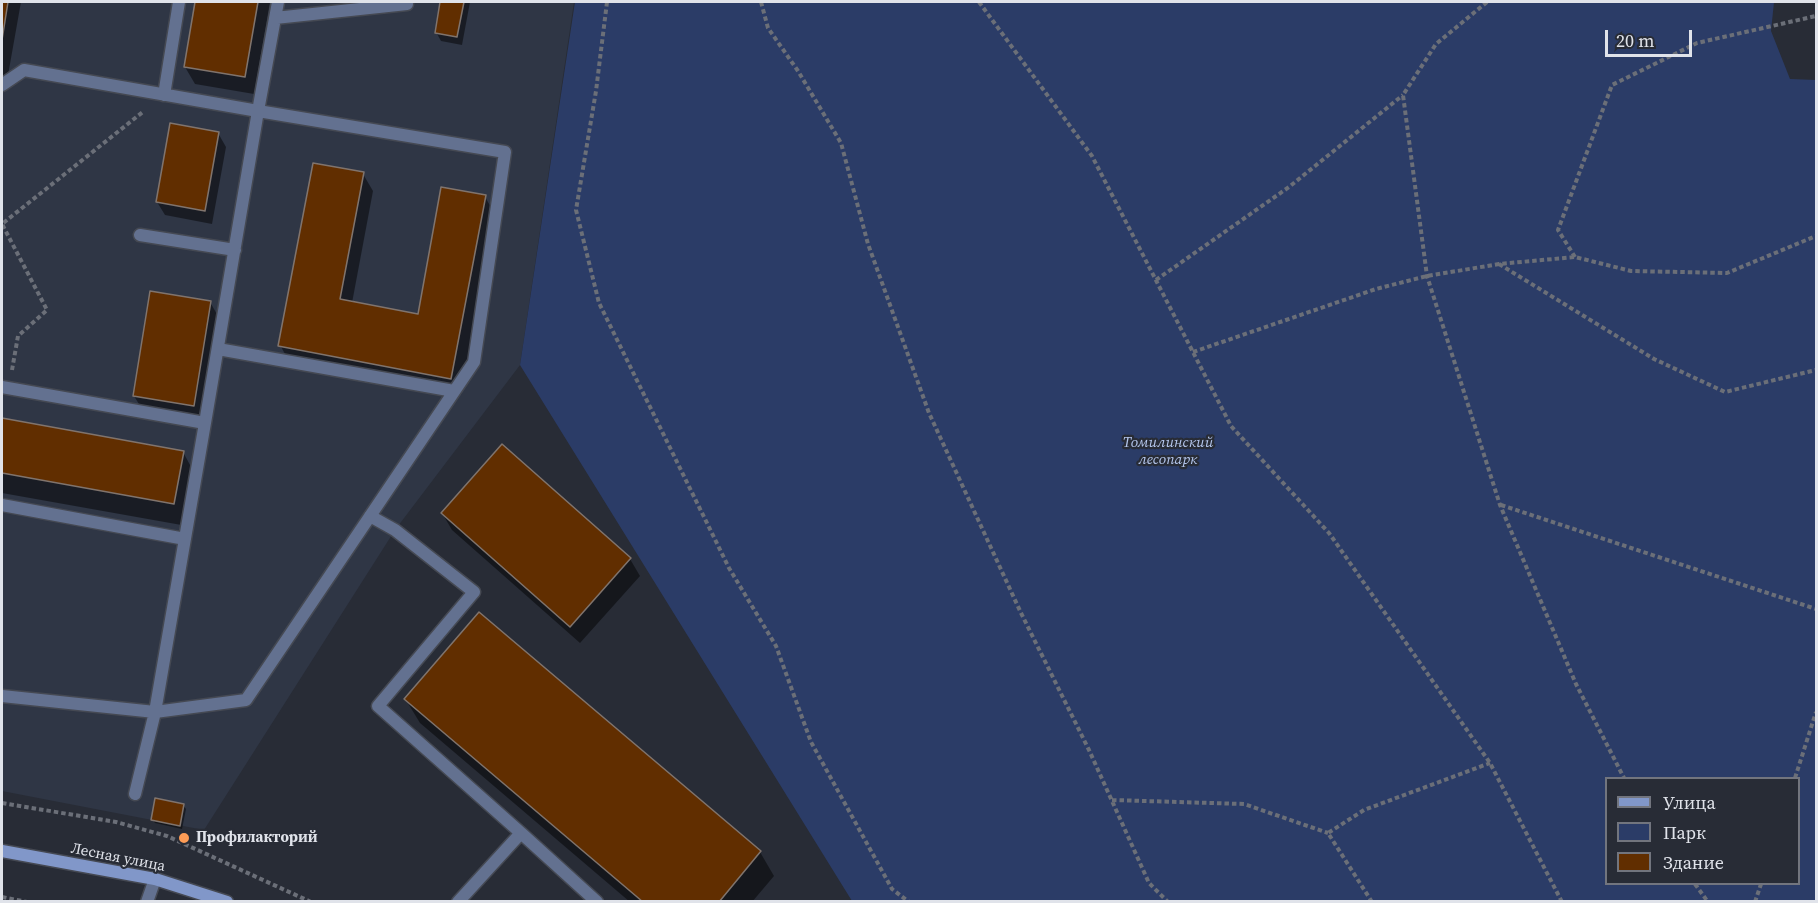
<!DOCTYPE html>
<html>
<head>
<meta charset="utf-8">
<style>
	body { margin:0 }
	#map { position:relative; width:1818px; height:903px; overflow:hidden; background:#282c36; font-family:"Source Serif 4",serif }
	canvas { display:block }
	.frame { position:absolute; inset:0; border:3px solid #e0e3ea; pointer-events:none }
	.legend { position:absolute; left:1605px; top:777px; width:195px; height:108px; box-sizing:border-box; background:#282c36; border:2px solid #72757e; margin:0; padding:8px 10px; list-style:none; font-size:18px; color:#e0e3ea }
	.legend li { display:flex; align-items:center; gap:12px; height:30px }
	.legend b { width:30px; border:2px solid #72757e }
	.scale { position:absolute; left:1605px; top:30px; width:87px; height:27px; box-sizing:border-box; border:3px solid #e0e3ea; border-top:0; padding-left:8px; font-size:18px; line-height:21px; white-space:nowrap; color:#e0e3ea; -webkit-text-stroke:4px #282c36; paint-order:stroke }
</style>
</head>
<body>
<div id="map">
<canvas width="1818" height="903"></canvas>
<div class="frame"></div>
<ul class="legend">
<li><b style="height:8px;background:#8197c9"></b>Улица</li>
<li><b style="height:16px;background:#2b3c67"></b>Парк</li>
<li><b style="height:16px;background:#612e00"></b>Здание</li>
</ul>
<div class="scale">20 m</div>
</div>
<script>
const ctx = document.querySelector('canvas').getContext('2d');
ctx.lineJoin = 'round';
function fillPath(path, color) {
  ctx.fillStyle = color;
  ctx.fill(path, 'evenodd');
}
function stroke(path, color, width, dash) {
  ctx.strokeStyle = color;
  ctx.lineWidth = width;
  ctx.lineCap = dash ? 'butt' : 'round';
  ctx.setLineDash(dash || []);
  ctx.stroke(path);
}
function label(font, color, halo, rows, align = 'center') {
  ctx.font = font + ' "Source Serif 4",serif';
  ctx.lineWidth = 4.5;
  ctx.setLineDash([]);
  ctx.textBaseline = 'middle';
  ctx.strokeStyle = halo;
  ctx.fillStyle = color;
  for (const [text, x, y, turn = 0] of rows) {
    ctx.save();
    ctx.translate(x, y);
    ctx.rotate((+turn || 0) * Math.PI / 180);
    ctx.textAlign = isNaN(turn) ? turn : align;
    if (halo) ctx.strokeText(text, 0, 0);
    ctx.fillText(text, 0, 0);
    ctx.restore();
  }
}
fillPath(new Path2D(`
	M2,2H574L520,365L395,530L204,830L2,791Z`), '#2f3645');
fillPath(new Path2D(`
	M575,2H1774L1771,31L1790,79L1816,80V901H852L520,365ZM1606,778H1798V884H1606Z`), '#2b3c67');
fillPath(new Path2D(`
	M2,2H21L5,92L2,91Z
	M196,2H270L254,94L195,84L185,67Z
	M442,2H470L462,45L441,41L436,32Z
	M218,133L226,147L212,224L165,215L157,202Z
	M363,174L373,191L352,303L419,315L485,197L495,214L461,395L290,363L280,345Z
	M210,302L218,316L201,419L142,409L134,396Z
	M2,420L183,452L196,476L187,526L2,493Z
	M442,513L630,559L640,576L580,643L452,530Z
	M479,614L760,852L774,876L752,902H630L420,723L406,700Z
	M183,805L186,809L182,829L155,823L152,819Z`), '#0007');
const building = new Path2D(`
	M2,2H8L2,40Z
	M195,2H258L245,77L184,67Z
	M440,2H464L457,37L435,33Z
	M170,123L219,132L205,211L156,202Z
	M313,163L364,172L340,299L418,314L441,187L486,195L451,379L278,346Z
	M150,291L211,301L194,406L133,396Z
	M2,418L184,451L174,504L2,473Z
	M502,444L631,558L570,627L441,513Z
	M479,612L761,851L719,902H643L404,699Z
	M155,798L184,804L180,826L151,820Z`);
fillPath(building, '#612e00');
stroke(building, '#80746d', 1.5);
const lane = new Path2D(`
	M275,18L407,4
	M2,85L24,70L258,111L278,2
	M164,95L179,2
	M140,235L235,250
	M218,349L454,391
	M2,387L205,423L155,712L2,696
	M2,505L185,539
	M370,516L395,530L474,592L378,706L521,833
	M135,794L155,712L246,700L474,362L505,152L258,111L205,423
	M147,902L155,879
	M458,902L521,833L597,902`);
const secondary = new Path2D(`
	M2,851L155,879L227,902`);
stroke(lane, '#454953', 15);
stroke(secondary, '#454953', 15);
stroke(new Path2D(`
	M607,2L596,91L576,210L599,303L729,568L776,646L811,742L892,889L909,902
	M761,2L768,28L798,71L841,143L868,244L929,413L1021,613L1089,750L1149,883L1168,902
	M979,2L1092,156L1231,426L1329,533L1490,763L1562,902
	M1487,2L1436,44L1403,95L1427,276L1500,505L1576,684L1624,778
	M1575,257L1558,230L1612,85L1697,43L1816,16
	M1499,264L1654,359L1725,392L1816,370
	M1156,280L1289,187L1403,95
	M1193,352L1376,289L1427,276L1499,264L1575,257L1631,271L1727,273L1816,236
	M12,370L18,336L47,310L2,224L144,111
	M1501,505L1816,609
	M1795,778L1816,712
	M1112,800L1244,804L1328,833
	M2,803L116,822L167,836L311,902
	M1695,884L1708,902
	M2,897L27,902
	M1372,902L1328,833L1364,810L1490,763
	M1755,902L1761,884`), '#6b6f78', 4, [4.5, 3]);
stroke(lane, '#637190', 12);
stroke(secondary, '#8197c9', 12);
for (const [x, y, r, color] of [
	[184,838,6,"#fd9c56"]
]) {
  const dot = new Path2D();
  dot.arc(x, y, r, 0, 2 * Math.PI);
  ctx.fillStyle = color;
  ctx.fill(dot);
  stroke(dot, '#282c36', 2);
}
label('italic 15px', '#b4c6ec', '#282c36', [
	["Томилинский",1168,443],
	["лесопарк",1168,460]
]);
label('bold 15px', '#e0e3ea', '#282c36', [
	["Профилакторий",196,838]
], 'left');
label('15px', '#e0e3ea', '#282c36', [
	["Лесная улица",118,858,11]
]);
</script>
</body>
</html>
